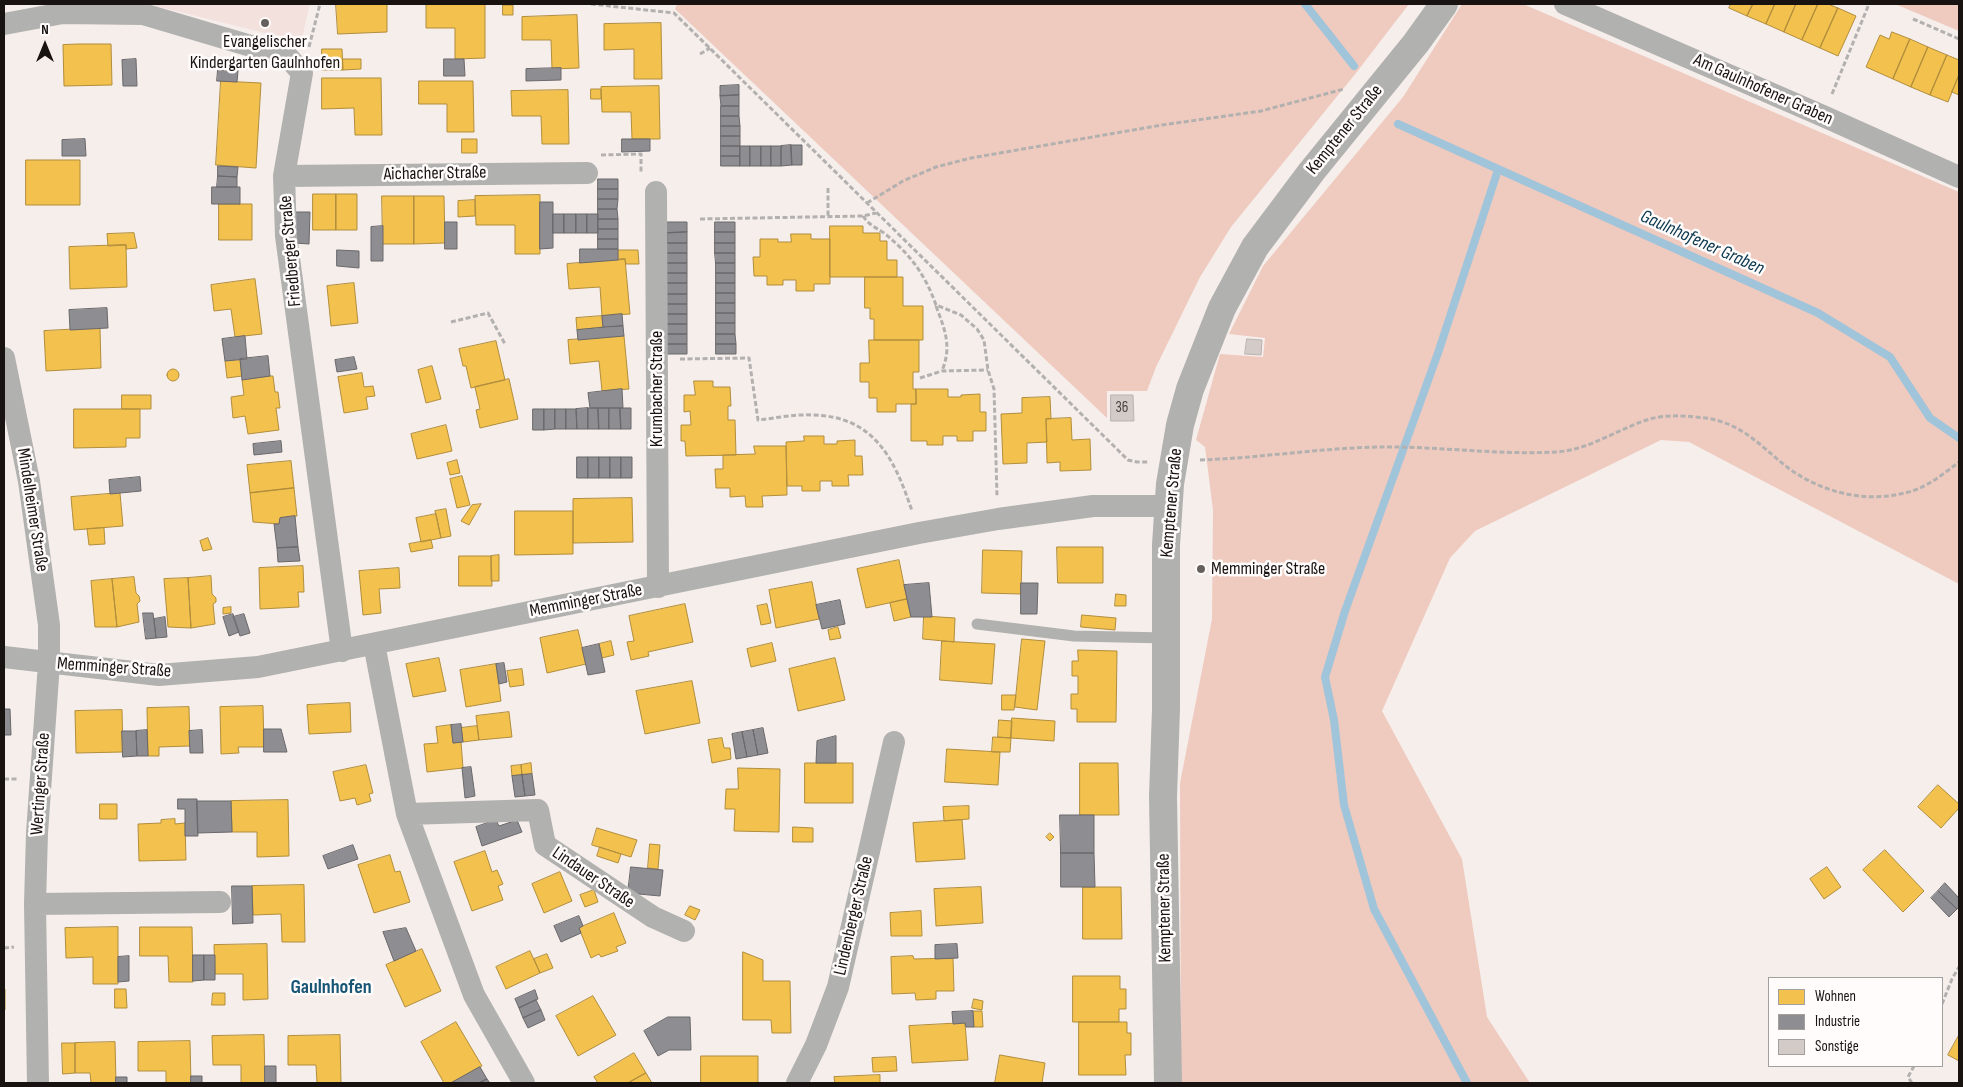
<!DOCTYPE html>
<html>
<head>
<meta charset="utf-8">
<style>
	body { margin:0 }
	#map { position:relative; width:1963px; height:1087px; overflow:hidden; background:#f6eeeb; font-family:"Sofia Sans Condensed",sans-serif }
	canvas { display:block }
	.frame { position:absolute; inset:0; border:5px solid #181311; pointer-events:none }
	.legend { position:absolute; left:1768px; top:977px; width:175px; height:90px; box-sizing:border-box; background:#fffcfb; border:1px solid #a39f9d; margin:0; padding:6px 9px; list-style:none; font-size:15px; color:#181311 }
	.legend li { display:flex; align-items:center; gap:10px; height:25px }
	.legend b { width:25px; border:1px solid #a39f9d }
	.north { position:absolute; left:20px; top:20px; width:50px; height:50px; -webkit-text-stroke:4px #fffcfb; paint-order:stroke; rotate:0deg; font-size:14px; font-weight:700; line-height:20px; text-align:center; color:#181311 }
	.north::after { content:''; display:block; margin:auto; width:18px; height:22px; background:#181311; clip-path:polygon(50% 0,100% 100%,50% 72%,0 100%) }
</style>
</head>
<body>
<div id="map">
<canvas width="1963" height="1087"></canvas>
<div class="frame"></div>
<ul class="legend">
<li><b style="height:14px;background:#f2c14e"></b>Wohnen</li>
<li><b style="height:14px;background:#8d8d92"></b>Industrie</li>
<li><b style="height:14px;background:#d2cbc8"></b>Sonstige</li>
</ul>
<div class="north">N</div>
</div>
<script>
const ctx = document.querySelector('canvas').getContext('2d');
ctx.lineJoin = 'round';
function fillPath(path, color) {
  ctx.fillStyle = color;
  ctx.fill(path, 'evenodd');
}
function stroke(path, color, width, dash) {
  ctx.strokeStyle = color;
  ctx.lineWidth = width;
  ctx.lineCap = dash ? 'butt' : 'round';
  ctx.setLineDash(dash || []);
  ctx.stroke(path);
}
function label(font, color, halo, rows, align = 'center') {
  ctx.font = font + ' "Sofia Sans Condensed",sans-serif';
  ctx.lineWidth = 5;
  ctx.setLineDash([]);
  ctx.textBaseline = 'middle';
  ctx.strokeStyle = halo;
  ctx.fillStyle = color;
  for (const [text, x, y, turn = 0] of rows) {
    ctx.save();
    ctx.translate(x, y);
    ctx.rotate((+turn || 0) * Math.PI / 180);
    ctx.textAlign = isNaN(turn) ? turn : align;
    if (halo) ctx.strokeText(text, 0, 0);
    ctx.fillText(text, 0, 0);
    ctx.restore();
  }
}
fillPath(new Path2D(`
	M148,4H310L301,42Z`), '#f2e1dc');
fillPath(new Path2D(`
	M677,4H1409L1356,73L1231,227L1200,277L1156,367L1147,391H1107V418L675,9Z
	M1462,4H1523L1959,192V584L1689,442L1661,440L1475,531L1450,558L1382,711L1462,859L1487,1017L1530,1083H1181L1180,783L1212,619L1213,510L1205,447L1196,440L1220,354L1263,357L1265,338L1229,334L1263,266L1403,97Z
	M1895,4H1959V31Z`), '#efcabf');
const homes = new Path2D(`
	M336,4H387V32L338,34Z
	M485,4V58L455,59V28H426V5Z
	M1731,4H1753L1747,16L1729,8Z
	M1753,4H1775L1766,24L1747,16Z
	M1775,4H1796L1784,32L1766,24Z
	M1796,4H1818L1802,40L1784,32Z
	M1818,4H1828L1838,8L1820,48L1802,40Z
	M503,5H513V15H503Z
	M1838,8L1856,16L1838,56L1820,48Z
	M577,15L579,68L552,69L551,40H522V17Z
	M661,23L662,79H634V49L604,50V24Z
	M1892,32L1910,39L1893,79L1866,67L1880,35L1889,39Z
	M1910,39L1928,47L1911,87L1893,79Z
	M78,44H111L112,85L64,86L63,45Z
	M1928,47L1947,55L1930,95L1911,87Z
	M322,49H342L343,70H322Z
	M1947,55L1959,60V75L1948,102L1930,95Z
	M343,59H361V69L343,70Z
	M1959,75V95L1952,92Z
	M322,78H381L382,135H355L354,108L322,109Z
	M221,81L261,83L256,168L216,165Z
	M419,81H473L474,132H447V104H419Z
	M659,86L660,139H632L631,112H602L601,87Z
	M591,89H601V99H591Z
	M568,90L569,144H542L541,116H512L511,91Z
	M462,139H477V153H462Z
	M26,160H80V205H26Z
	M313,194H336V230H313Z
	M336,194H357V230H336Z
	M540,195V254H515V225H476L475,196Z
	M382,196H414V244H383Z
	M414,196H444L445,243L414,244Z
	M475,200V216L458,217V201Z
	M219,204H252V240H219Z
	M830,226H863V233H880V241H887V260H897V277H830Z
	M134,233L137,248L126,249V245L108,246L107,234Z
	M791,234H811V239H830V284H814V291H796V280H783V285H767V276H754L753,257H760V239H778V242H791Z
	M126,245L127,287L70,289L69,247Z
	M618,250H638L639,264H626L625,259L618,260Z
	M625,259L630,314L602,316L600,287L569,289L567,264Z
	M865,277H903V306H923V340H874V319H870V308H865Z
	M255,279L262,334L235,337L231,309L214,311L211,285Z
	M354,283L358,323L331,326L327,286Z
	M602,316L603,327L577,330L576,318Z
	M100,328L101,368L46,371L44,331Z
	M624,336L629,389L602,391L599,361L570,364L568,340Z
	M869,340H919V372H913V389H916V404H896V412H877V398H869V382H860V363H869Z
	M496,341L505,380L471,388L466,366H463L459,349Z
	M240,359L242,376L227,378L225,361Z
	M432,366L441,399L426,403L418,370Z
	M167 375a6 6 0 1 1 12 0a6 6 0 1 1-12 0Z
	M362,373L364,387L373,386L375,396L366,397L368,409L344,413L338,377Z
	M270,376H273L275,392H278L280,408H276L279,430L248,434L245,416L233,418L231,397L244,395L242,380Z
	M509,379L518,419L480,428L476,410L480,409L475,387Z
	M694,381H713V387H730L731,406H728V420H735L736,455L686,456L685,441H681V425H691L690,411L684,412V395H695Z
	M916,389H948V397H961V395L980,394V412H986V431H973V441H957V436H943V445H927V441H911V404H916Z
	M122,395H151V409H122Z
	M1050,397L1051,419H1046L1047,442L1027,443V463L1003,464L1001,414L1022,413V398Z
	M74,409H140V438H126V447L74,448Z
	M1071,418L1072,440L1090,439L1091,470L1060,471V462L1047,463L1046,419Z
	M446,425L452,451L417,459L411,434Z
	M804,436H824V444H837V441L855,440V456H862L863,475H848L849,486H832V481H820V491H802V486H787L786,442L804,441Z
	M754,446H786L787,495L762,496L763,507H746L745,496L730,497V488H716L715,469H723V455L755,454Z
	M457,460L460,473L450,475L447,463Z
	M291,461L294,488L250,493L247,465Z
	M462,476L470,505L457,508L450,479Z
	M294,488L297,516L280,518L279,524L253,522L250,493Z
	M120,493L123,526L74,530L71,497Z
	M632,498L633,542L573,543V499Z
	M481,504L469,525L461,521L472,505Z
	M446,509L451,536L441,538L435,511Z
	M515,511H573V554L515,555Z
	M436,514L441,538L421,542L416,518Z
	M104,528L105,544L89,545L87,529Z
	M208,538L212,549L203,551L200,541Z
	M431,540L433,548L411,552L409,544Z
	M1057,547H1103V583H1058Z
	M983,550L1022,551L1021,594L982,593Z
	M499,555V581H491V556Z
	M459,556H491L492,586H459Z
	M899,560L907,599L866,608L857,569Z
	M303,566L304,592H298L299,607L260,609L259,568Z
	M399,568L400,588L379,589L381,613L363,615L359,571Z
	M211,576L212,594L216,598V602L213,604L215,624L191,628L188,578Z
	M134,577L136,593L139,596L140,601L137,604L139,622L117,627L112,579Z
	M188,578L191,628L168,627L164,579Z
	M112,579L117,627H95L91,581Z
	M812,582L819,619L776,628L769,590Z
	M1116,594L1126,595V606H1115Z
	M907,599L911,617L894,621L890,603Z
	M685,604L693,642L648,652L649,656L631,660L627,642L634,641L629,616Z
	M767,604L771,623L761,625L757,606Z
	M231,607V613L223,614V608Z
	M1082,615L1116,618L1115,630L1081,627Z
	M924,616L955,618L954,642L923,639Z
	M838,627L841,638L830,640L828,630Z
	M578,630L586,664L547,673L540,638Z
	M1022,639L1045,641L1037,710L1015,707Z
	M611,641L614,655L602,658L599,644Z
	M942,641L995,644L992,684L940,680Z
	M772,643L776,661L751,667L747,649Z
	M1078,650L1117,651L1116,722H1077V709H1071V694H1078V676H1072V661H1078Z
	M439,658L446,691L413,697L406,664Z
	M835,658L845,700L798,711L789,669Z
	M496,664L501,701L466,707L460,670Z
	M522,669L524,685L510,687L507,671Z
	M692,681L700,723L645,734L636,691Z
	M1002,695H1016L1014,710H1002Z
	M350,703L351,732L309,734L307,705Z
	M263,706L264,747H238L239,753L221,754L220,707Z
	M189,707L190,746L159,747V756H148L147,708Z
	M122,710L123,752L76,753L75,711Z
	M509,712L512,737L479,740L476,716Z
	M1012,718L1055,721L1054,741L1011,738Z
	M999,720L1012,721L1011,738L998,737Z
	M451,725L453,743L461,742L463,768L427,772L424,744L438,743L436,727Z
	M477,726L479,740L463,742L461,728Z
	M993,737L1011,738L1010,752H992Z
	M722,738L724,748H730L731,759L712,763L708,740Z
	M947,749L1000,752L998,785L945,782Z
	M531,763L532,774L522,775L521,765Z
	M805,763H853V803H805Z
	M1080,763H1118L1119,815H1080Z
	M366,765L373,793L369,794L371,801L357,805L355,798L340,801L333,772Z
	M521,765L522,775L512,776L511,766Z
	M738,768L780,769L779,832L734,831L735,809H725L726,789H738Z
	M1938,785L1959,804V808L1941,828L1918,807Z
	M288,800L289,856L257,857V832H232L231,801Z
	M100,804H117V819H100Z
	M969,806V819L944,821L943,807Z
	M175,819V824L185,823L186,860L139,861L138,824L161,823V820Z
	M962,820L965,859L916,862L913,823Z
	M793,827L813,828V842H793Z
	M597,828L637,840L631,857L592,845Z
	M1050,833L1054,837L1050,841L1046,837Z
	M650,844L660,845L658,869L648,868Z
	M600,847L621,854L618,863L597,856Z
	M1885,850L1924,891L1903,912L1863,870Z
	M485,851L492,872L497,870L503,884L498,886L503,900L472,911L454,862Z
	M390,855L395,872L400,871L410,902L374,913L358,865Z
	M1827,867L1841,887L1824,899L1810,879Z
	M560,872L572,901L544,913L532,884Z
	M304,885L305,942H282L281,914L253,915L252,886Z
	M981,887L983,923L936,926L934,889Z
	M1083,887H1121L1122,939H1083Z
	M594,890L598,902L585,907L580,895Z
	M690,906L700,910L695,920L685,915Z
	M921,911L922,936H891L890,913Z
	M614,913L626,943L616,947L618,951L601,957L599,954L591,958L579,928Z
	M118,927V984H93V957L66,958L65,928Z
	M140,927H192L193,982H169L168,956H140Z
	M267,944L268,999L243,1000V974H215L214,945Z
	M422,949L441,991L405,1007L386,965Z
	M530,951L540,973L506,989L496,967Z
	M743,952L763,960V981H790L791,1033H772L771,1020H743Z
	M547,954L553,968L540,973L534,959Z
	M913,956L914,959L953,958L954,991H936V999L916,1000L915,993L892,994L891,957Z
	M1073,976H1120V989H1126V1009H1119V1022H1073Z
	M4,989H5V1010H4Z
	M115,989H126L127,1008H115Z
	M213,993H225V1005H212Z
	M593,996L616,1035L578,1056L556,1016Z
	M974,999L983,1001L982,1010L972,1008Z
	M973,1011H982L983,1027H974Z
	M456,1022L482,1066L451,1083H444L421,1042Z
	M1079,1022H1127V1033H1131V1055H1125L1126,1075H1079Z
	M965,1023L968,1060L912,1063L909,1026Z
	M264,1035L265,1083H241V1065H213L212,1036Z
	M340,1035L341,1083H317L316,1065H288V1036Z
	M1959,1035V1061L1948,1055Z
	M190,1041L191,1083H166V1071H138V1042Z
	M115,1042L116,1083H91L90,1073H75V1043Z
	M62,1043H75V1073L63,1074Z
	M634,1053L646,1073L628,1083H598L594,1077Z
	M1000,1055L1045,1063L1042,1083H995Z
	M701,1056H758V1083H701Z
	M896,1057L897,1071L873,1072L872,1058Z
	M646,1073L652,1083H628Z
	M880,1075V1083H835L834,1077Z`);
fillPath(homes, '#f2c14e');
stroke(homes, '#b18d3c', 1);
const industry = new Path2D(`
	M136,59L137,86H123L122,60Z
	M219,59L239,61L238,71L218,70Z
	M444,59H464L465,76H444Z
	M561,68V80L526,81V69Z
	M218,70L238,71L237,82L217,81Z
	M739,85V95L720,96V86Z
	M739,95V106H721L720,96Z
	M721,106H739V116H721Z
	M721,116H739L740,126H721Z
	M721,126H740V136H721Z
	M721,136H740V146H721Z
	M85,139L86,156H62V140Z
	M622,139H650V151L622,152Z
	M791,145L792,165L781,166V146Z
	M791,145H802V165H792Z
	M721,146H740V156H721Z
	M740,146H750V166H740Z
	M750,146H761V166H750Z
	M761,146H771V166H761Z
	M771,146H781V166H771Z
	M721,156H740V166H721Z
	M218,166L238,167L237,177L218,176Z
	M218,176L237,177V187H217Z
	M598,179H618V189H598Z
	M212,187H240V204H212Z
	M598,189H618V199H598Z
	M598,199H618L617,209H598Z
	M540,202H553V248L540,249Z
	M598,209H617L618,219H598Z
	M296,212H310L309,244L295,243Z
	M553,214H564V233H553Z
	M564,214H576V233H564Z
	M576,214H587V233H576Z
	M587,214H598V233H587Z
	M598,219H618V229H598Z
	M445,222H457V249H445Z
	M667,222H687V232L667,233Z
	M715,222H735V232H715Z
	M383,226V261H371V227Z
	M598,229H618V239H598Z
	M687,232V243H667V233Z
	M715,232H735V243H715Z
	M598,239H618V249H598Z
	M667,243H687V253H667Z
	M715,243H735V253H715Z
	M580,249H618V260L580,263Z
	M337,250L359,251V268L337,266Z
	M667,253H687V263H667Z
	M715,253H735V263H716Z
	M667,263H687V273H667Z
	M716,263H735V273H716Z
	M667,273H687V283H667Z
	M716,273H735V283H716Z
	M667,283H687V294H667Z
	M716,283H735V293H716Z
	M716,293H735V303H716Z
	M667,294H687V304H667Z
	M716,303H735V313H716Z
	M667,304H687V314H667Z
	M107,308L108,328L70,330L69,310Z
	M716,313H735V323H716Z
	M622,314L623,326L603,327L602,316Z
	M667,314H687V324H667Z
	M716,323H735V334H716Z
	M667,324H687V334H667Z
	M623,326L624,336L578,340L577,330Z
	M667,334H687V344H667Z
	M716,334H735L736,344H716Z
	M245,336L247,359L225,361L222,339Z
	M667,344H687V354H668Z
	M716,344H736V354H716Z
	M268,356L270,376L242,380L240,359Z
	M354,357L357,369L337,372L335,360Z
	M622,389L623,408H590L588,393Z
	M588,408V429H577L576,409Z
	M588,408H598L599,429H588Z
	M598,408H609V429H599Z
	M609,408H620L621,429H609Z
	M620,408H631V429H621Z
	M533,409H544V430H533Z
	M544,409H555V429L544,430Z
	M555,409H566V429H555Z
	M566,409H576L577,429H566Z
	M281,441L282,452L254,455L253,444Z
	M577,457H588V478H577Z
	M588,457H599V478H588Z
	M599,457H610V478H599Z
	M610,457H621V478H610Z
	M621,457H632V478H621Z
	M140,477L141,491L110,494L109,480Z
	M295,516L298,547L277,548L274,524H279L280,518Z
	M298,547L300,561L278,562L277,548Z
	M929,583L932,617H911L904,585Z
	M1021,583H1038L1037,614H1021Z
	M840,600L845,624L822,629L816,605Z
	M143,613H153L156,638L146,639Z
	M233,614L239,632L229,636L223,617Z
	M244,614L250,633L240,636L233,617Z
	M165,617L167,637L156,638L154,619Z
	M599,644L605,672L588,675L582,648Z
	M504,663L507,682L499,684L496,664Z
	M4,709H10L11,735H4Z
	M461,724L463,742L453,743L451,725Z
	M763,728L768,753L758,755L753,730Z
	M264,729H281L287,752H264Z
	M147,730L148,756H137L136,731Z
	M202,730L203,753H190L189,731Z
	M753,730L758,755L747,757L742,732Z
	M122,731H136L137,756L123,757Z
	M742,732L747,757L736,759L732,734Z
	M836,736V763H816L817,741Z
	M471,767L475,796L465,798L462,768Z
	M532,774L535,795L525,796L522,775Z
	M522,775L525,796L515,797L512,776Z
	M178,799H197L198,836H185V809H178Z
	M197,801H231L232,832L198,833Z
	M1060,815H1094V853H1061Z
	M496,820L499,826L517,820L522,832L482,846L476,827Z
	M353,845L358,859L328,869L323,856Z
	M1061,853H1094L1095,887H1061Z
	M631,867L663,870L660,896L628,893Z
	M1945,883L1959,898V907L1957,909L1938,891Z
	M232,886H252L253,923L233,924Z
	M1938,891L1957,909L1949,917L1931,898Z
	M579,916L583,926L579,928L581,933L561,942L554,926Z
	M406,928L416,951L394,961L383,932Z
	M957,944L958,958L935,959V945Z
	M193,955H204V980L193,981Z
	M204,955H215V980H204Z
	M129,956V981L118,982V957Z
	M535,990L538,999L519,1008L515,999Z
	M536,1000L541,1010L523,1018L519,1008Z
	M541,1010L545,1020L528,1028L523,1018Z
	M973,1011L974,1027H966L965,1023L953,1024L952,1012Z
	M668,1017H690L691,1050H669L658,1056L644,1031Z
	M265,1066H276V1083H265Z
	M480,1067L487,1079L479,1083H451Z
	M191,1076H202V1083H191Z
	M116,1077H127V1083H116Z
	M487,1079L490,1083H479Z`);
fillPath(industry, '#8d8d92');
stroke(industry, '#6a686b', 1);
stroke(new Path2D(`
	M1305,4L1354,66
	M1398,124L1818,313L1890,357L1930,418L1959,438
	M1467,1083L1374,909L1344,805L1334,720L1325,677L1345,611L1438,353L1498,170`), '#a0c4da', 8);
const building = new Path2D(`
	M1247,339L1262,340L1261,355L1245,354Z
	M1111,395H1133L1134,421H1111Z`);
fillPath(building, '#d2cbc8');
stroke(building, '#b9b3b0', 1);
stroke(new Path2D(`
	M591,4L674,13L1128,460L1137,462H1149
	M1913,19L1959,39
	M309,47L320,4
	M700,54L710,48
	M1832,94L1869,4
	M601,155L641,154V173
	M828,188V216
	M867,203L903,181L936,167L971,158L1162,125L1261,111L1344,89
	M863,216C869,225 875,227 884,233C910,254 925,274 936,305L961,315L977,329L984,340L988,370L994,389L997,496
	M700,219L863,216L876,213
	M936,306C945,330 952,346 942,371
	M451,322L488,313L505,344
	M680,359L749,358L758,420C776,418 795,414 812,415C875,416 895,460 912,511
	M920,378L942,371L988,370
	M1200,460C1263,458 1325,447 1388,447C1444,447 1500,455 1556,452C1590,450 1619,428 1650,419C1667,414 1689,416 1706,418C1743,424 1759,445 1787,467C1823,494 1871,505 1915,490C1931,484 1946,472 1959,462
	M4,779H18
	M4,948L14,947
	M1942,1004L1952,979L1959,967
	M1912,1083L1908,1077L1914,1066`), '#b3b1b0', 3, [5, 2.5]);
stroke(new Path2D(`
	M977,624L1074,636L1166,638`), '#b1b1b0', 11);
stroke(new Path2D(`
	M1565,4L1823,116L1959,177
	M4,24L63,13L143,14L288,57L302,73L284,176L286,236L342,651
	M284,176L587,173
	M656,192L658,587
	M4,358L29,481L49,625V663L37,833L35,904L38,1083
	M374,644L407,814L474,995L524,1083
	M4,657L159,675L258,667L919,533L998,519L1093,506H1168
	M407,814L538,810L545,845L653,917L684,931
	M35,904L220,902
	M797,1083L816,1045L838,987L894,742`), '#b1b1b0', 22);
stroke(new Path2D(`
	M1168,1083L1163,797L1166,709V545L1170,484L1180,425L1190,389L1222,308L1255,247L1312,171L1416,43L1444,4`), '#b1b1b0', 28);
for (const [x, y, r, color] of [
	[265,23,5,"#66605d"],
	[1201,569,5,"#66605d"]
]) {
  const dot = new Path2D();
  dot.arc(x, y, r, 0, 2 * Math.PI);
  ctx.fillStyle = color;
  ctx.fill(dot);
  stroke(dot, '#fffcfb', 2);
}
label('15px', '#46413f', null, [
	["36",1122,408]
]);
label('18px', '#181311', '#fffcfb', [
	["Evangelischer",265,42],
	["Kindergarten Gaulnhofen",265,63],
	["Memminger Straße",1211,569,"left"]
]);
label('18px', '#181311', '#fffcfb', [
	["Am Gaulnhofener Graben",1763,90,24],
	["Kemptener Straße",1345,130,-51],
	["Aichacher Straße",435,174,-1],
	["Friedberger Straße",291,251,-95],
	["Krumbacher Straße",657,389,-90],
	["Kemptener Straße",1172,503,-85],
	["Mindelheimer Straße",32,510,81],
	["Memminger Straße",586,601,-11],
	["Memminger Straße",114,668,4],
	["Wertinger Straße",41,784,-86],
	["Lindauer Straße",593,878,34],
	["Kemptener Straße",1165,908,-91],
	["Lindenberger Straße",854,916,-77]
]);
label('italic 19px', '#09384f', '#fffcfb', [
	["Gaulnhofener Graben",1702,243,24]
]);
label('bold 20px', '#185675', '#fffcfb', [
	["Gaulnhofen",331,988]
]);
</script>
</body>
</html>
